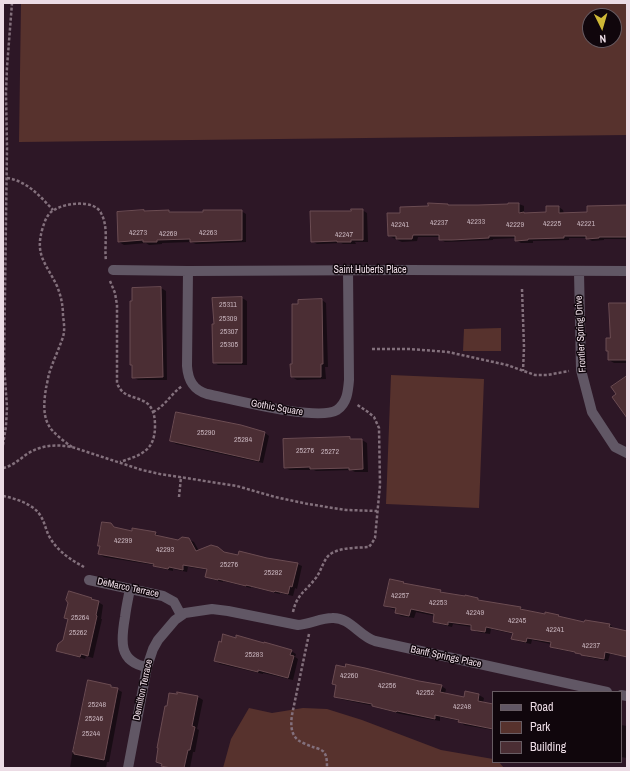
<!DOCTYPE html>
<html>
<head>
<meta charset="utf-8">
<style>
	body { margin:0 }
	#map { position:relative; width:630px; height:771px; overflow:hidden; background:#2d1726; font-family:"Archivo Narrow",sans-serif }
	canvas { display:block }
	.frame { position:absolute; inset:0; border:4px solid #ecdce5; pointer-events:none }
	.legend { position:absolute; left:492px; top:691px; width:130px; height:72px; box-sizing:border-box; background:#10060c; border:1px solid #685c63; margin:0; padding:5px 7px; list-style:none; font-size:12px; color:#ecdce5 }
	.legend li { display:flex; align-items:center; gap:8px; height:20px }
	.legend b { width:20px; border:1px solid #685c63 }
	.north { position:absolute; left:582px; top:8px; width:40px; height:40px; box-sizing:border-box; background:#10060c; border:1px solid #685c63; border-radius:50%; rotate:175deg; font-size:11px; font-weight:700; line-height:16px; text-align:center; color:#ecdce5 }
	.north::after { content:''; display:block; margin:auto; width:14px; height:18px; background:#cfb837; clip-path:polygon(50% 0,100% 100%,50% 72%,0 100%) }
</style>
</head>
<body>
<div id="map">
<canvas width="630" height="771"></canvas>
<div class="frame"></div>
<ul class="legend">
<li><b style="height:5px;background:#615765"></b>Road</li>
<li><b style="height:11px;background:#57322d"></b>Park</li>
<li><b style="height:11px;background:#4b2e34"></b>Building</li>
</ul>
<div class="north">N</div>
</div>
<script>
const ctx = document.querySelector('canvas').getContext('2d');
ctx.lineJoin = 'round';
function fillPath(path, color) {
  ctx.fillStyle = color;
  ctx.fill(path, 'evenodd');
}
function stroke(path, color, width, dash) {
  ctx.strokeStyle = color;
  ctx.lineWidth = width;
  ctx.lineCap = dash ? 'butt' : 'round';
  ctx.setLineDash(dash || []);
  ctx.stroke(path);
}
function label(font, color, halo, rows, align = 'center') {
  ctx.font = font + ' "Archivo Narrow",sans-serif';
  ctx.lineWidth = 3;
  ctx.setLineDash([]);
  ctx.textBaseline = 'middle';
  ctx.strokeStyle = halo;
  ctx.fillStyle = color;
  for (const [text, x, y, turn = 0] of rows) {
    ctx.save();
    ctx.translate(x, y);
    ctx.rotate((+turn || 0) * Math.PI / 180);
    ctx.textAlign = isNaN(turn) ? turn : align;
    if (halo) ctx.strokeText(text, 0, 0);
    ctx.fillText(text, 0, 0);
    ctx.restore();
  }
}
fillPath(new Path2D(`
	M21,3H627V135L19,142ZM590,16H614V40H590Z
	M501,328V351H463L464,329Z
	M391,375L484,379L479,508L386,504Z
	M249,708L272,713L303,708L327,709L362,720L441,750L493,759V762H499L504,768H223L231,739Z`), '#57322d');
fillPath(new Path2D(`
	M519,204L524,206V214L547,213L559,207L563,210L564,214L588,213L627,205V240L624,239H604V240L592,241L587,238H569V240L533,241V243H521L516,240V238L493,239V240L445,242L440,239V237H418L417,241L402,242L389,236L401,214L429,207L448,205L451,206Z
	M362,210L367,213L368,242H355L356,244H343L341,243L317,244L312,241L352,212Z
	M144,211L146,212L169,211L172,213L241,211L246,214V242L196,244L191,242L162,243V244L149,245L146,243L124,245L119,242Z
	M161,288L166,291L167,380H138L133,377V366L131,365L133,289Z
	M242,298L247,301V365H218L214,362Z
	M322,300L326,303L328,367H325L326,379L297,380L292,377L293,365Z
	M627,304V363H614L609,360Z
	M265,433L269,436L263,463L176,444L171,441Z
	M350,438L353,440H362L367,443L368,472H355L351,470L316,471L314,470H290L285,468Z
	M111,524L117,529L133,533H155L160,536V537L179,541L188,539L194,542L199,551L217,548L226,553L297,564L302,566L297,589L295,588L293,596L280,593V594L251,587V588L223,581V582L211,579L207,577L208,570L188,567L187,572L173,569V571L159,568L154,565L104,557L99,554Z
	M403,583L408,585L440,591L445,594L478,599L483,602L521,608L526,611L546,615V614L558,616L563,618L585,623L610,625L614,628V629L627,632V657L610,654L608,661L587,657L578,653L556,649L551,646V644L532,640L531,644L517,641L512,638L513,634L491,629L490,634L477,632L472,629V627L453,624L452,627L439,624L434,621L435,616L416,612L414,618L401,616L396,613V610L390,608L385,606Z
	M91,598L103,605L101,619H102L93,658L86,656L85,659L62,653L58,650Z
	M291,651L296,654L295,657L298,659L293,680L263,673V674L220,664L215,661Z
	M333,684L441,686L446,689L445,694L465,698L479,695L484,698L483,703L493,705V730L464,725L460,721L440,717V721L401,714L378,708L374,706L340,699L335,696L337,686Z
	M111,686L122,692L109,762H107L106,768H70L74,744H76Z
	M198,697L203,700L197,729L199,730L195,752H193L190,768H167L157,762Z
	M621,725L627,726V758L621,757Z`), '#0007');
const building = new Path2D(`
	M428,203L448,204V205H478L508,204V203H519V213L524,212V213L546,212V206H559V213L587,212V206L627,205V237H599V238L586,239V236H564V238L528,239V240L515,241V236H489V238L452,240H439V235H413L412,239H396V236H388L387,213H400V207L428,206Z
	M351,209H363V240H351V242H337V241L311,242L310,211H351Z
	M144,210V211L169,210V212H203V210H242V240L190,242V239L157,240V242H143V240L118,242L117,212Z
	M161,287L163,377L132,378V365H130V301H132V288Z
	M242,297V363H213L212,324H214L212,298Z
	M322,299L323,364H321V377H291L290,364H292V304H298V300Z
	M609,303H627V360H608V351H606V338H610Z
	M627,376V418L612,397L616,394L611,387Z
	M176,412L241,425L265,432L259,461L170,441Z
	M350,437V439H362L363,469L349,470V468L310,469V467L284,468L283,439Z
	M102,522L111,523L114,527L132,531V528L156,532L155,535L178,540L182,537L189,538L196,551L211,545L218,547L224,552L238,555L239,551L267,558L298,563L292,587L290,586L288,594L275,591L274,592L246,585V586L218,579V580L205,577L207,569L183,565V570L169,567L168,569L153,566L154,564L98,554L100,546H98Z
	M390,579L404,582L403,583L441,590L440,592L465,596V595L478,598V600L521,607L520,609L545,614V612L559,615L558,616L584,622L585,620L610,624L609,627L627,631V657L605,652L604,659L581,655V654L575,653V652L550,647L551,642L527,638L526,642L511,639L513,633L486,627L485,632L471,630V625L448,622V625L433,622L434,614L411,609L409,616L395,613L396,608L384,606Z
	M69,591L92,598L91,599L99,601L96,615L97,616L88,656L81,654L80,657L56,651L58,644L63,640L67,623L68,619L64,618L68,603L66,600Z
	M223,634L236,638V635L264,643V642L292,650L290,655L294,656L288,678L258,670V672L214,661L219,641L221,642Z
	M346,664L365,668L419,681L442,685L440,692L464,697L465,691L479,694L478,701L493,704V729L458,722L459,720L435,715V719L397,711L396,712L372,706V704L334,697L336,685L332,684L336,665L345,667Z
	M88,680L111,685V687L118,688L104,760L74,754V752H73Z
	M177,692L198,696L192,726L195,727L190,750H188L184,768H171L161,766L162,764L156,762L158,748H157L165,706H167L169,693L177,694Z`);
fillPath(building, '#4b2e34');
stroke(building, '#6b4c52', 1);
stroke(new Path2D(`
	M7,178C27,181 40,196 53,210
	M110,281L115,293L117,305V383C123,400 139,395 149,405C154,411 155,418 155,426C155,451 141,455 120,462
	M522,289L524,347L523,371
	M372,349H410L448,352L507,365L535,375H547L569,371
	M153,412C165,406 171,394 182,386
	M3,445L6,426L7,407L4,365L7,148L6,93L7,67L12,3
	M72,447C65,442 57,436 51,429C42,417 44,402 46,388C47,384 48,378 49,374C53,361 59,349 63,337C65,330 64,323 63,316C63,305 61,296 57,286C46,263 34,255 43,227C45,220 48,213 54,210C65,203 94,199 101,213C109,228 104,244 106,261
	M3,468C12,466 19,460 27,454C41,445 56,444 72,447L142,470L160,474L237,486L275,497L308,504L346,510L377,511
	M3,496C13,498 23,501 32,507C44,515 44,526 49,536C57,551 71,560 84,567
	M179,497L181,477
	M293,612C297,594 305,592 315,579C322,571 323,558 332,553C343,547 357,548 369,547L372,543L375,538L380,485L379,428L374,417L368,412L356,404
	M309,634L293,710C291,719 289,733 298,740C302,743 308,745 313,747C316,748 321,749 324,752C327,756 327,763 327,768`), '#83707c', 2.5, [3, 2]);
stroke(new Path2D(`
	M113,270L188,271L409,270L627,271
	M188,271L187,366C188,380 193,390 207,394C232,399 318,422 337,410C347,403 348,392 349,380L348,270
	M579,272L581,370L592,412L615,447L627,453
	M89,580L163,596L174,602L181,615
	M130,589C128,599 126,608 125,617C121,640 118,662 147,667
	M621,695L627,696
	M128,768L147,667L153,649L158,640L175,620L185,613L212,609L228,611L298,625C310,624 321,618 332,618C350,617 359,636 375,641L607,692`), '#615765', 10);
label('8px', '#c4b0b9', null, [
	["42233",476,222],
	["42237",439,223],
	["42225",552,224],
	["42221",586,224],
	["42241",400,225],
	["42229",515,225],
	["42273",138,233],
	["42263",208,233],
	["42269",168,234],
	["42247",344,235],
	["25311",228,305],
	["25309",228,319],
	["25307",229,332],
	["25305",229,345],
	["25290",206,433],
	["25284",243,440],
	["25276",305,451],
	["25272",330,452],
	["42299",123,541],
	["42293",165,550],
	["25276",229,565],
	["25282",273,573],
	["42257",400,596],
	["42253",438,603],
	["42249",475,613],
	["25264",80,618],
	["42245",517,621],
	["42241",555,630],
	["25262",78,633],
	["42237",591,646],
	["25283",254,655],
	["42260",349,676],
	["42256",387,686],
	["42252",425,693],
	["25248",97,705],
	["42248",462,707],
	["25246",94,719],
	["25244",91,734]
]);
label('10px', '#ecdce5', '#10060c', [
	["Saint Huberts Place",370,270],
	["Frontier Spring Drive",581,334,-93],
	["Gothic Square",277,408,10],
	["DeMarco Terrace",128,588,12],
	["Banff Springs Place",446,657,12],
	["Demilton Terrace",143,690,-78]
]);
</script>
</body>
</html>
